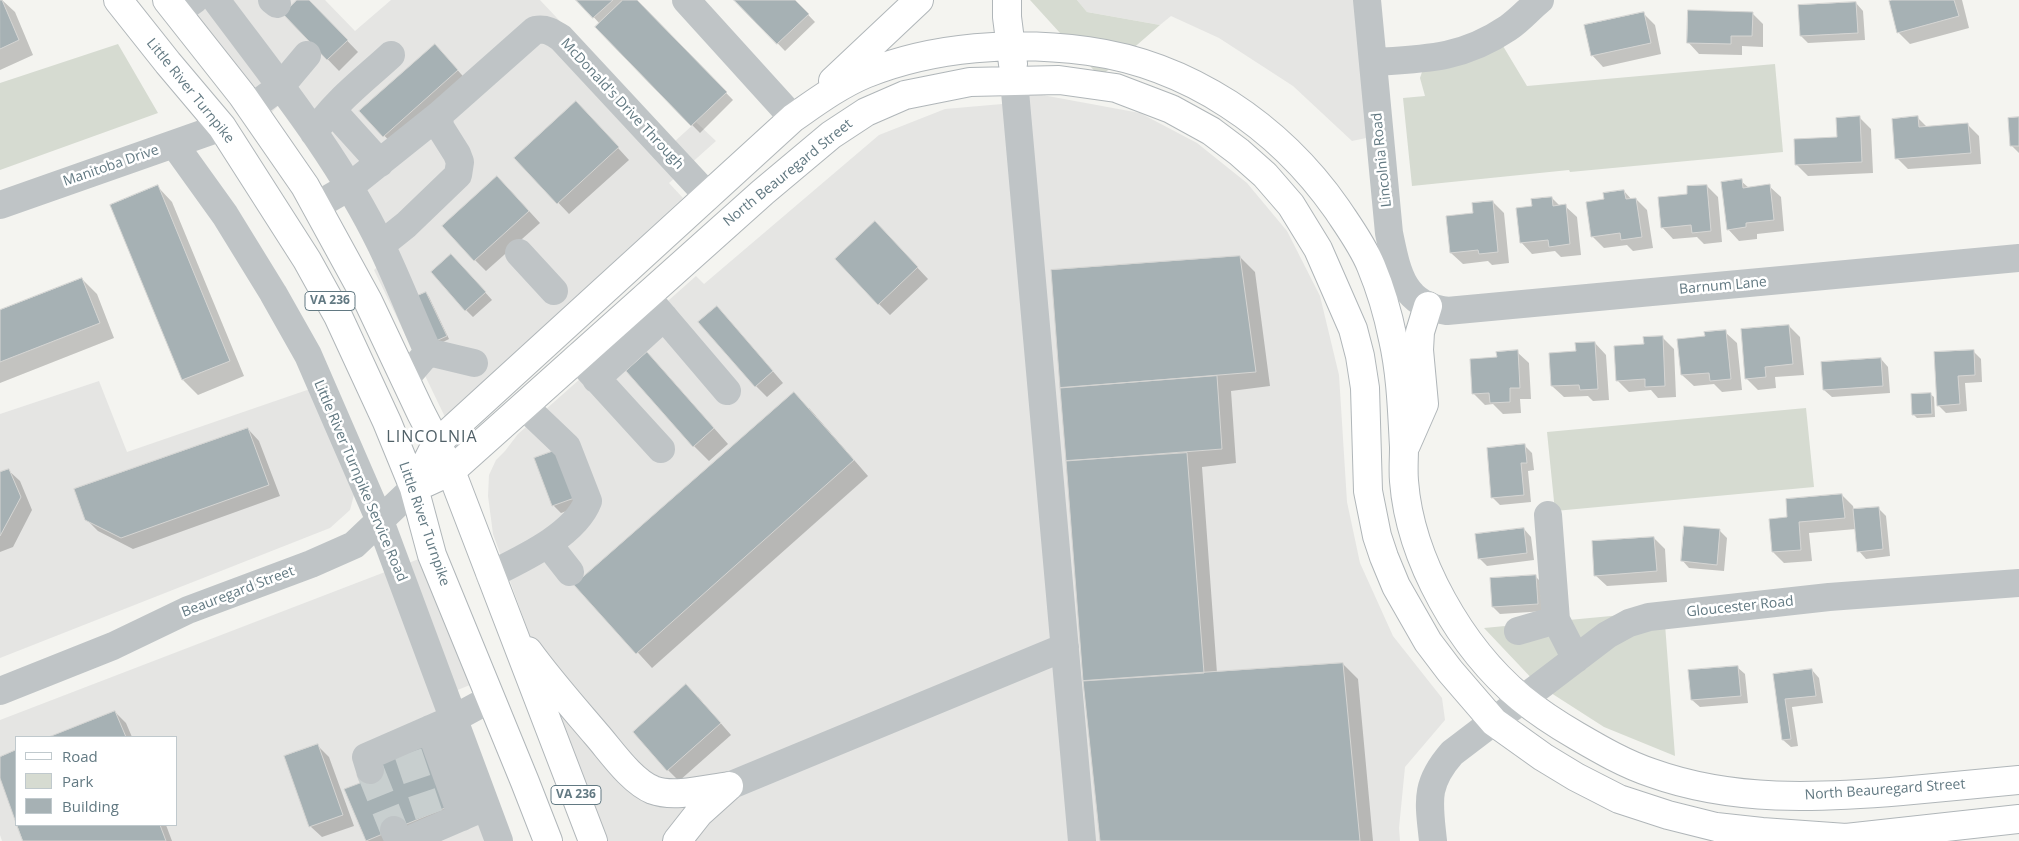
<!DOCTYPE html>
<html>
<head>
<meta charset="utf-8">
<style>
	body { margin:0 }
	#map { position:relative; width:2019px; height:841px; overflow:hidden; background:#f4f4f0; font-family:"Open Sans",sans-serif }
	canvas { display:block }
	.legend { position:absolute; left:15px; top:736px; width:162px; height:90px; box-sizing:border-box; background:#fff; border:1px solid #c0c9cd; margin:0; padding:6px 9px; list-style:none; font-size:15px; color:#627982 }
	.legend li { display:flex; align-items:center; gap:10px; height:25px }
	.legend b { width:25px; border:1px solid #c0c9cd }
</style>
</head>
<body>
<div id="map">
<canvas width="2019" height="841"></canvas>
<ul class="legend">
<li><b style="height:6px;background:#fff"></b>Road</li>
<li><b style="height:14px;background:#d6dbd1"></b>Park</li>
<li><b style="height:14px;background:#a6b1b4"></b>Building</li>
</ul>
</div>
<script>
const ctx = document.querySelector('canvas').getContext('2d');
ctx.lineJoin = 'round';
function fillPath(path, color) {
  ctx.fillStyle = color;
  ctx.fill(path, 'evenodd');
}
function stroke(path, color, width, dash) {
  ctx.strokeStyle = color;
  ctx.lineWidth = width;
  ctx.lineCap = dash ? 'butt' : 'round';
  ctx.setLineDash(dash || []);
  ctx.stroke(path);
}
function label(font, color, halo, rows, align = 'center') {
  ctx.font = font + ' "Open Sans",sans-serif';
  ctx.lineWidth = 5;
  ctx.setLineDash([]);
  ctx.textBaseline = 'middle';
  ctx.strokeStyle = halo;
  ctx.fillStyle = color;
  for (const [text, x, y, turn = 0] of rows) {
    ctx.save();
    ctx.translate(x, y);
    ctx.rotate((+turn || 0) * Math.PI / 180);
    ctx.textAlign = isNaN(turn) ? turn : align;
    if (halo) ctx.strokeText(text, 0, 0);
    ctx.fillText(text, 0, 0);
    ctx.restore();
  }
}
fillPath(new Path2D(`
	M180,0H325L355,31L391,0H540L674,142L696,122L716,141L669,183L683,198L445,417L374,270L390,255L286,98L272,112Z
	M1077,0H1356L1371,137L1352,141L1293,86L1219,38L1171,16L1160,25L1087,12Z
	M1026,92L1140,113L1197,143L1247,183L1287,231L1320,296L1339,375L1347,502L1360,563L1393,636L1442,698L1445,720L1405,767L1399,828L1400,841H604L493,534L488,496L489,475L496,460L505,451L518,434L696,276L704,284L879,135L945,109L1025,102Z
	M99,381L127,452L313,388L355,491L350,510L330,528L0,658V414Z
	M424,557L470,685L435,699L485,841H2L0,835V720ZM16,737H176V825H16Z`), '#e5e5e3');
fillPath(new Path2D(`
	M1030,0H1077L1087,12L1160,25L1100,77Z
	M118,44L158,113L0,170V83Z
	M1503,46L1527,86L1775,64L1783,152L1570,172L1569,170L1412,186L1403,98L1425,96L1420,78L1422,72Z
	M1806,408L1814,487L1555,511L1547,432Z
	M1664,611L1675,756L1604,727L1537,684L1484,628Z`), '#d6dbd1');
fillPath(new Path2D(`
	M0,0H2L15,12L33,55L0,70Z
	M299,0H308L358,52L339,71L284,14Z
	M578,0H636L733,100L700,133L596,27L600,24Z
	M736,0H794L815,22L785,51Z
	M1897,0H1962L1969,28L1910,44L1898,32Z
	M1856,3L1863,11L1865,40L1808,43L1801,36Z
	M1643,13L1655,25L1661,54L1603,67L1592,55Z
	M1752,13L1763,24V47L1742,46V55L1699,54L1688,42Z
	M446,57L469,83L396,148L361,111Z
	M587,114L629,160L569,214L516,158Z
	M1860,118L1871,129L1873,173L1808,176L1796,164L1838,138Z
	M1918,118L1927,127L1967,124L1979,136L1981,164L1908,169L1897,158Z
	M2019,118V153L2012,146Z
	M1741,181L1749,188L1769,186L1781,197L1784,231L1757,234V239L1739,241L1728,229Z
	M1707,186L1718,197L1722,242L1704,244L1697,237L1673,239L1662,227L1689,196Z
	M158,187L172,202L244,376L198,395L183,380L112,205Z
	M509,189L540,223L486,271L475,260Z
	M1624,191L1632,200L1636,199L1647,210L1653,248L1633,251L1627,245L1604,248L1593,237L1587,203L1605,200Z
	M1552,198L1560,206H1565L1577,217L1581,255L1561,257L1555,251L1532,254L1521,242L1533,207Z
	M1493,202L1504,213L1509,263L1492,265L1488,261L1463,264L1451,253L1475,214Z
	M886,234L928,279L890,315L879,304Z
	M1240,257L1255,272L1270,386L1231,391L1236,463L1202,467L1217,673L1343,664L1358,679L1373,841H1101L1084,681L1052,272Z
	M459,263L492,300L473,317L466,310Z
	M82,279L97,294L114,338L0,383V311Z
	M426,293L429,297L449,339L431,348Z
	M728,319L783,383L767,397L756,386Z
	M1789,326L1800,337L1804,375L1775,377L1776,388L1758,390L1746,378Z
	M1725,332L1737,343L1742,390L1722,392L1714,384L1694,386L1682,375L1706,337Z
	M1663,338L1674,349L1676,397L1658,398L1651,390L1629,392L1617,380L1645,345Z
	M1595,343L1606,355L1609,400L1593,401L1588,396L1564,397L1552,386L1577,352Z
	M1973,351L1981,359L1982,382L1965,383L1967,411L1946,413L1938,405Z
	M1517,352L1529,363L1531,399H1520L1521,413L1503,414L1493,404L1485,405L1473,393L1498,358Z
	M1881,359L1888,367L1890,393L1832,397L1824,390Z
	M662,369L728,444L709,461L694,446Z
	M1930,394L1934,397L1935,417L1917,418L1914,415Z
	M809,408L868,476L652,668L576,585Z
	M248,429L259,441L280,496L133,549L98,531L86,519Z
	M1525,446L1532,453L1534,470L1528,471L1531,502L1500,505L1492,497Z
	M536,458L586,504L561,513L554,506Z
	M8,470L20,481L32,510L13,547L0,552V473Z
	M1842,495L1853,506L1854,511L1878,508L1886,516L1890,556L1866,559L1859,551L1856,529L1809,533L1812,561L1784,563L1773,552L1789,518Z
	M1524,529L1531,537L1534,560L1487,566L1479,558Z
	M1720,531L1727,538L1724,571L1689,568L1682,560Z
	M1654,538L1665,549L1667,582L1607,586L1595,575Z
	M1535,576L1543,584L1545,611L1500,614L1493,607Z
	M1737,667L1745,674L1748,703L1700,707L1692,700Z
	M1812,670L1819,678L1823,703L1792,707L1798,746L1791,747L1783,740L1774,675Z
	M698,697L731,735L679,781L668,770Z
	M115,712L126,723L132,737H52Z
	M317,745L329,757L354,826L322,837L310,826Z
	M16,752V819L0,774V758Z
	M441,762L466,820L417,841H368L346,790Z
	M18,825H166L172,841H24Z`), '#0003');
const building = new Path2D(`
	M0,0H2L19,40L0,49Z
	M297,0H309L348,40L327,60L283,14Z
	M576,0H613L593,18Z
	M623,0H637L727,92L691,126L595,27Z
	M734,0H795L809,14L777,44Z
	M1892,0H1954L1959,16L1897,33L1889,1Z
	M1856,2L1858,33L1800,36L1798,5Z
	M1688,10L1753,12L1752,36H1731V44L1687,43Z
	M1644,12L1651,43L1591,56L1584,25Z
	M435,44L458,70L383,137L359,111Z
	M576,101L619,147L557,204L514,158Z
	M1860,116L1862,162L1795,165L1794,139L1837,137L1836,118Z
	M1918,116L1919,127L1968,123L1971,153L1895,159L1892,119Z
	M2019,117V146H2010L2008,118Z
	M497,176L529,211L474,261L442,226Z
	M1742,179L1743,188L1770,184L1774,220L1746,223V227L1727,230L1721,182Z
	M158,185L230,361L182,380L110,205Z
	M1707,185L1711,231L1692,233L1691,225L1661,228L1658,197L1687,194V186Z
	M1624,190L1626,199L1636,198L1642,237L1621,240L1620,233L1591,237L1586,202L1604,199L1603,193Z
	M1552,197L1553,206L1566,204L1570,244L1549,247L1548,240L1520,243L1516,208L1532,206L1531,199Z
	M1493,201L1498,252L1479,254L1478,250L1450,253L1446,216L1473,213L1472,203Z
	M875,221L918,267L878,305L835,259Z
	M451,254L486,292L465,311L431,272Z
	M1240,256L1256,372L1060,388L1051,270Z
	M82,278L100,323L0,362V310Z
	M426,292L447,336L427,345L406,301Z
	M717,306L773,371L755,387L698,322Z
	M1789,325L1793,364L1765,367L1766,377L1745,379L1741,329Z
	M1726,330L1731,379L1710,381L1709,373L1681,375L1677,339L1705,336L1704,332Z
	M1663,336L1665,386L1645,387V379L1616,381L1614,346L1644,344L1643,337Z
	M1595,342L1598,389L1580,390L1579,385L1551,386L1549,353L1576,351L1575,343Z
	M1518,350L1520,388H1510V402L1490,403L1489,393L1472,394L1470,359L1497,357L1496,352Z
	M1974,350L1975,375L1958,376L1960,404L1937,406L1934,352Z
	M647,352L714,428L693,447L626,371Z
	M1881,358L1883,386L1823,390L1821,362Z
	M1217,376L1222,449L1066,461L1060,388Z
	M794,392L854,460L636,654L574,585Z
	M1931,393L1932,414L1912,415L1911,394Z
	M248,428L269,485L121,538L85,520L74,489Z
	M1525,444L1527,463H1521L1524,495L1491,498L1487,448Z
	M562,448L580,496L552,506L534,458Z
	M1187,453L1204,673L1083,681L1066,461Z
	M9,469L21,497L0,536V472Z
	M1842,494L1845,518L1799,522L1801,550L1772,552L1769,519L1787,517L1786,499Z
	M1879,507L1883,549L1857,552L1853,509Z
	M1684,526L1720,529L1717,565L1681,561Z
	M1524,528L1527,553L1478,559L1475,534Z
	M1654,537L1657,571L1594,576L1592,541Z
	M1536,575L1538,604L1492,607L1490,578Z
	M1343,663L1360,841H1100L1083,681Z
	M1738,666L1741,696L1691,700L1688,670Z
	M1812,669L1816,696L1785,699L1791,739L1782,740L1773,674Z
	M686,684L721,723L667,771L633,732Z
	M115,711L126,737H49Z
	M318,744L343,815L309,827L284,756Z
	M426,745L452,805L366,841L344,789L360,783L357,775Z
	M16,750V823L0,778V757Z
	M17,825H160L166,841H23Z`);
fillPath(building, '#a6b1b4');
stroke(building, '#d5d5d3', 1);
stroke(new Path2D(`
	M408,753L429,815
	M370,770L394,830`), '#c8cfcf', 28, [28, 14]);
const major = new Path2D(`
	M118,0L168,63L222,127L307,260L338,316L387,422L414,488L432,555L525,782L548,841
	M167,0L242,95L305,186L368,301L421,413L451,471L593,841
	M1007,0V17L1013,64
	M833,81L919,0
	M1406,445L1424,404L1419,350L1420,332L1428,306
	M414,488L436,444L793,118C816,102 839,85 865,74C934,46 1015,41 1088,51C1189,65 1279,126 1337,209C1349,227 1363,246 1371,266C1381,290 1388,314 1393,339C1401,374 1402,411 1404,447C1404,459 1403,470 1404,481C1410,560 1461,648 1521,698C1538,712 1558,725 1577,736C1601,750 1625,764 1652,773C1733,802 1818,798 1902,791C1941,787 1980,784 2019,780
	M414,488L451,471L763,192L831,135L866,112L905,95L970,82L1059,80L1116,88L1171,109L1211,131L1239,152L1265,175L1291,205L1318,249L1353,329L1360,356L1365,388L1368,491L1377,536L1384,557L1396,586L1428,642L1450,671L1494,722L1543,757L1576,777L1619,799L1668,815L1716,827L1762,832L1846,838L2019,819
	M528,651C549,680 573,707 596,734C611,751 631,781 653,790C674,798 707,789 729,786
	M677,841L699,813L729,786`);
stroke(major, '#b0b6b9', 30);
stroke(new Path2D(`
	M216,0C274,78 338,156 381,245C398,280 412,317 428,352L405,379
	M272,0L277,4
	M686,0L793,118
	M1367,0L1389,233C1397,271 1402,305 1447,311L2019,258
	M177,12L194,0
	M1373,62C1425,59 1462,59 1508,28C1520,20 1529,9 1540,0
	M1014,80L1082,841
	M251,108L281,86L307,55
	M332,110L380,163
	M439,115L535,30C546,28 552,32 561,38L708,196
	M314,133C333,103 365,79 391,55
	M174,144L225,215L273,293L308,355L380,521L499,841
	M0,205L222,127
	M316,206L349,187L439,115L440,127L457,154L460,162L458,175L406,225L381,245
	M519,253L554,291
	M646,296L727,391
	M428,352L474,363
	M577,357L661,449
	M596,379L664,317
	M1548,515L1556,620
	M548,544L570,572
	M490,575C522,559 575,535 588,501L567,447L524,406
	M1518,631L1556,620L1576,659
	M0,691L113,646L188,610L311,564L354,545L414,488
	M430,729L462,817
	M370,770L366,757L453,719L490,699
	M729,786L1065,647
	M394,830L399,841
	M416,841L415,837L478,810
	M1433,841C1429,802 1424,785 1452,753L1607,635L1629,623L1649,617L1829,597L2019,583`), '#bfc4c6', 28);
stroke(major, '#fff', 28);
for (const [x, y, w] of [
	[330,301,50],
	[576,795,50]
]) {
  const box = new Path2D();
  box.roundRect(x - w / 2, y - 9.5, w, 19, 4);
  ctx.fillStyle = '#fff';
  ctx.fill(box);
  stroke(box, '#627982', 1);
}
label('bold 12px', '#627982', null, [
	["VA 236",330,301],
	["VA 236",576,795]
]);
label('14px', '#627982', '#fff', [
	["Little River Turnpike",190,91,51],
	["McDonald's Drive Through",622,104,47],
	["Lincolnia Road",1382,160,-96],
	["Manitoba Drive",111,166,-19],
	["North Beauregard Street",788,173,-39],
	["Barnum Lane",1723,286,-5],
	["Little River Turnpike Service Road",360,481,67],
	["Little River Turnpike",424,524,71],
	["Beauregard Street",238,592,-21],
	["Gloucester Road",1740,607,-6],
	["North Beauregard Street",1885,790,-4]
]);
ctx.letterSpacing = '1px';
label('16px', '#506067', '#fff', [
	["LINCOLNIA",432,437]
]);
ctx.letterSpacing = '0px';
</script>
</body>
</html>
